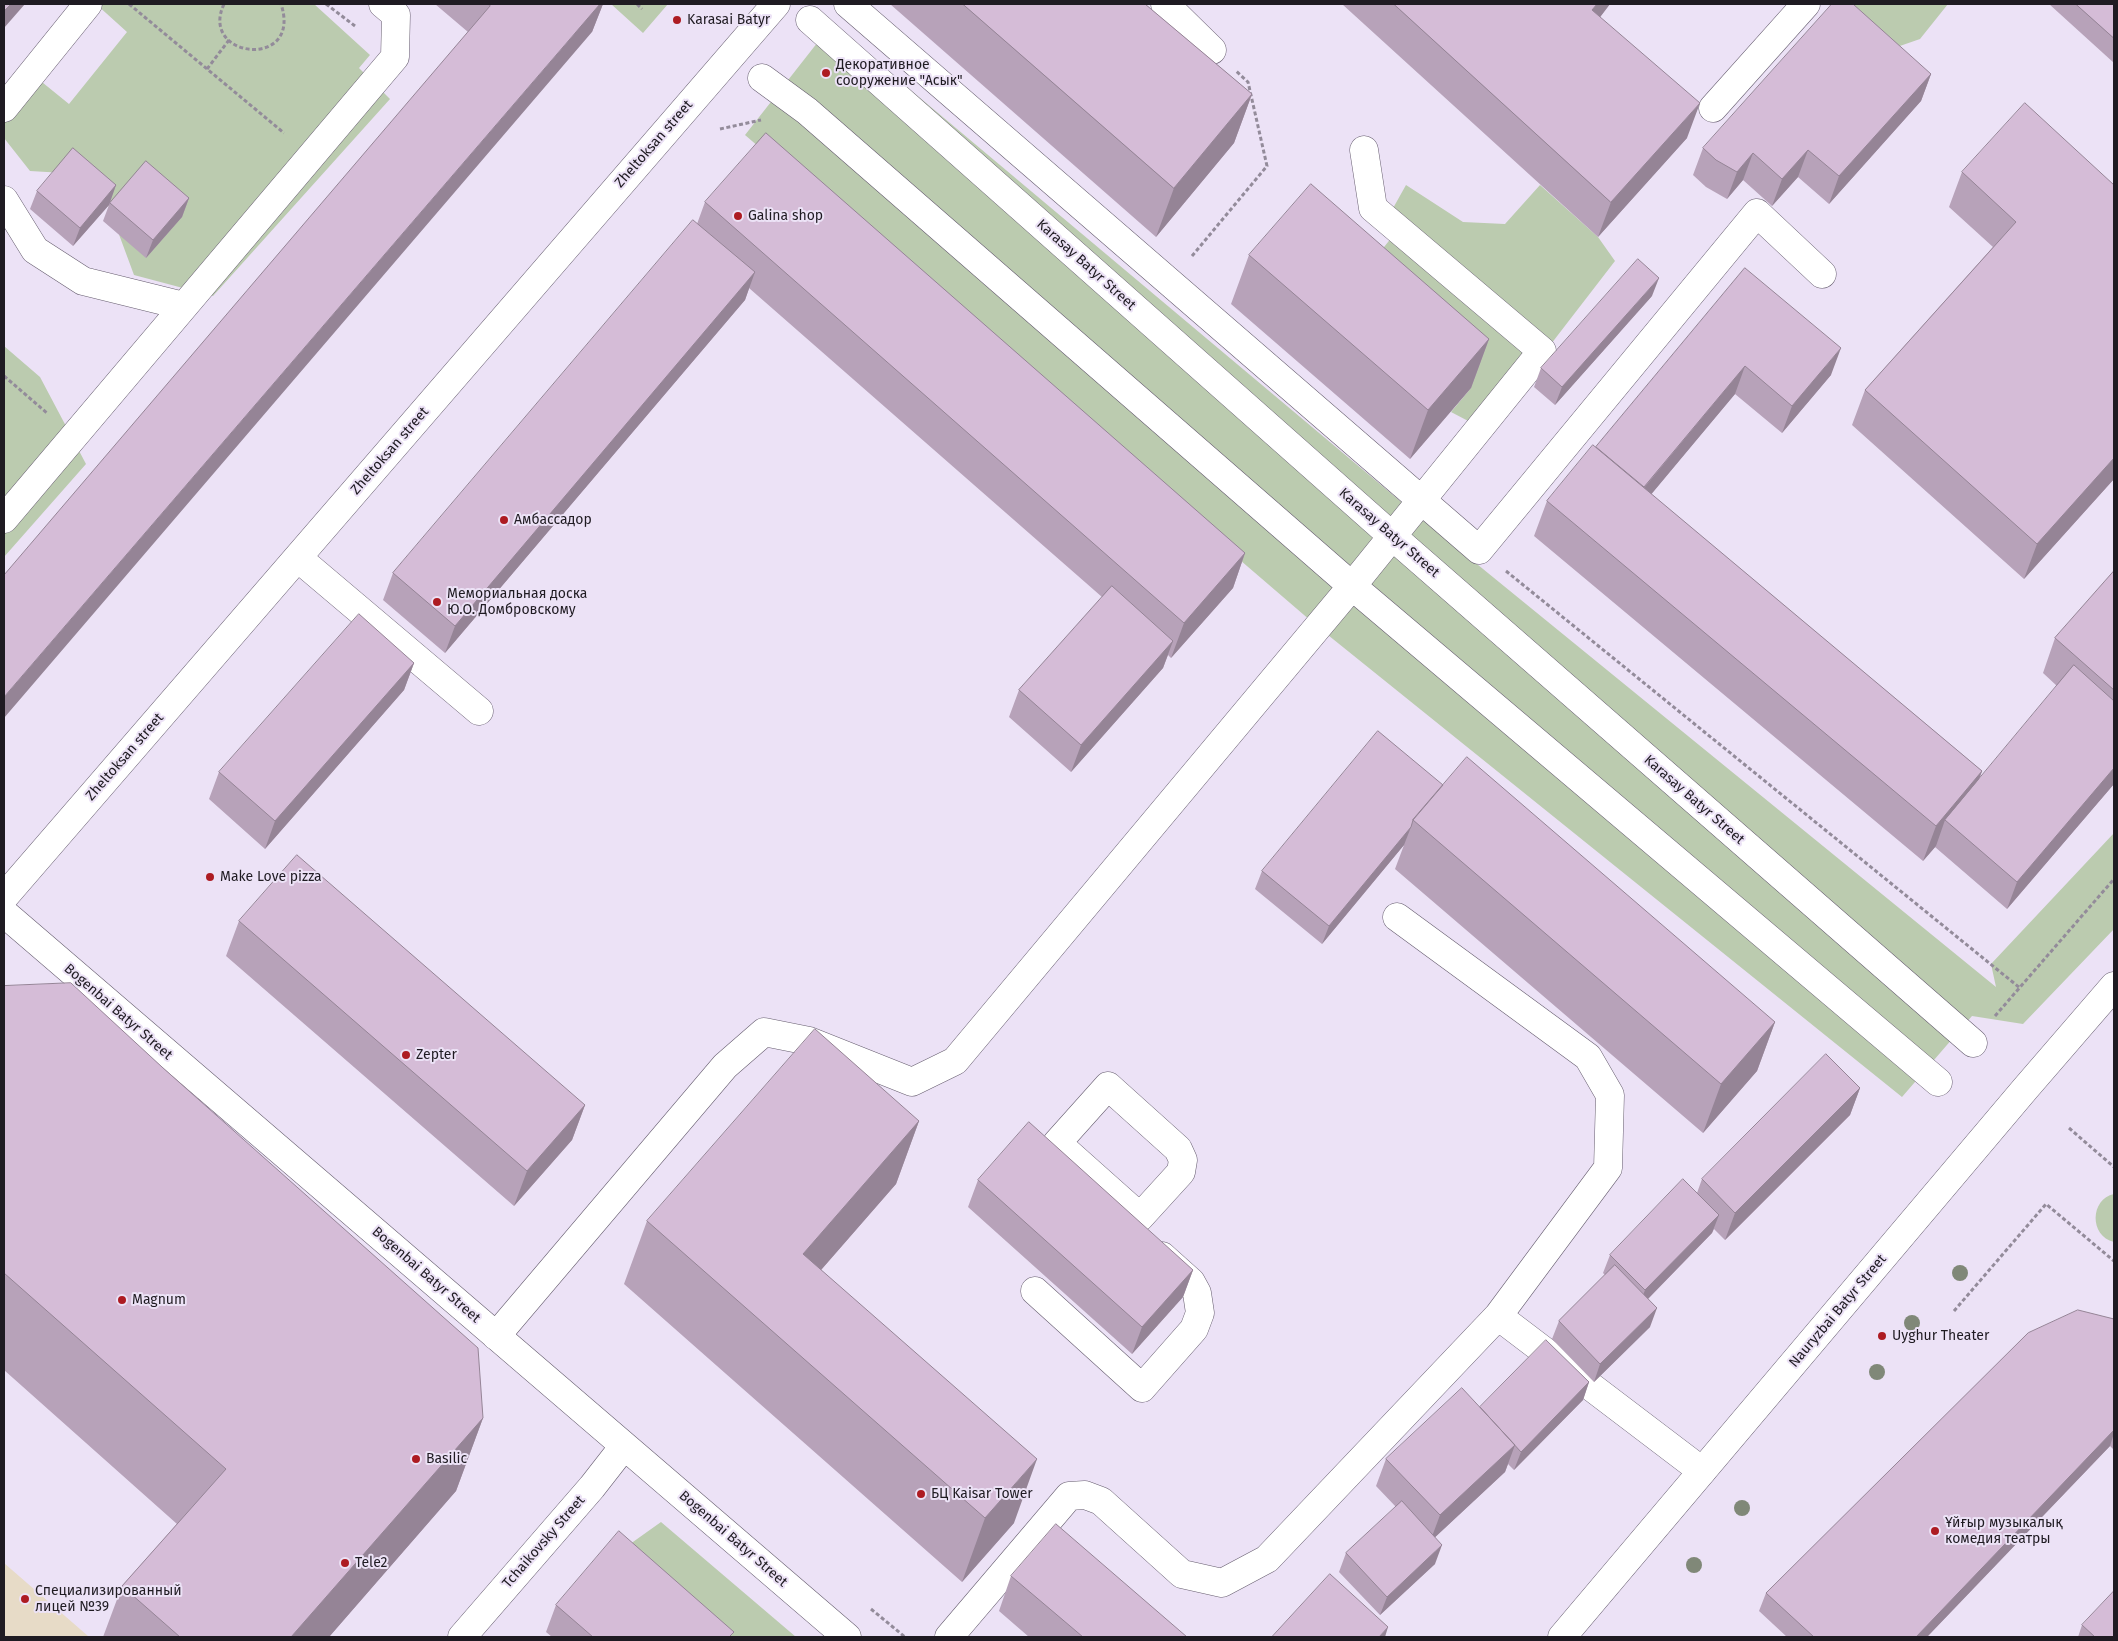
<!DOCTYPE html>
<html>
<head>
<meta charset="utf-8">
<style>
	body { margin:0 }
	#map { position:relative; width:2118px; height:1641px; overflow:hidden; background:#ece2f6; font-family:"Fira Sans",sans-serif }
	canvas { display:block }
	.frame { position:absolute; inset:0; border:5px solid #1f1b22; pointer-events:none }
</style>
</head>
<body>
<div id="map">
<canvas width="2118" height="1641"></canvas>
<div class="frame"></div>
</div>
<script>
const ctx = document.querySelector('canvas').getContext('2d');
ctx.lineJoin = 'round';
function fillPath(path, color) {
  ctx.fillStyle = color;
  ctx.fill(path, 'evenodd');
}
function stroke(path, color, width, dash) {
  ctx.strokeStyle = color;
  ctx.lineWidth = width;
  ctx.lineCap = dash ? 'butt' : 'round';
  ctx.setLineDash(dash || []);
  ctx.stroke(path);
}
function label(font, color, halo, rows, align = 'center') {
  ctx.font = font + ' "Fira Sans",sans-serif';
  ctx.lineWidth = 4;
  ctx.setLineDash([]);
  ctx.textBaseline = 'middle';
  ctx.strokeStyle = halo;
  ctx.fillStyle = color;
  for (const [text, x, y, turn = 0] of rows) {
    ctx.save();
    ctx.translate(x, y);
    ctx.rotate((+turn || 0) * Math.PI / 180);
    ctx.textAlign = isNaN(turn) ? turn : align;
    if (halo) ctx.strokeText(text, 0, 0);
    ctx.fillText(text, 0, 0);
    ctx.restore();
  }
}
fillPath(new Path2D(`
	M4,1563L88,1636L87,1637H4Z`), '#e7dbc7');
fillPath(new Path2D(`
	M96,4H314L370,55L359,68L390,99L213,296L134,275L97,175L30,171L4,138V115L32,74L69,104L127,32Z
	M611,4H668L643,33Z
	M1846,4H1948L1920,39L1871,56Z
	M832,24L1418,516L1996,987L1991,964L2114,833V929L2023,1024L1972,1016L1902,1097L1318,627L745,135Z
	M1406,185L1463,222L1505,224L1540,185L1598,237L1615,261L1551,344L1392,210Z
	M1392,237L1530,352L1472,423L1451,412L1471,388L1353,286Z
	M4,346L40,377L86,464L4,557Z
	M2114,1194V1242C2089,1236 2090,1199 2114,1194Z
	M661,1522L796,1637H699L609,1559Z`), '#bbcbaf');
const minor = new Path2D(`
	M848,4L1479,550L1757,213L1822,274
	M1165,4L1212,50
	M810,20L1392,536L1973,1043
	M762,78L807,111L1352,586L1938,1082
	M4,108L88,4
	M1713,108L1806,4
	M4,200L35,250L83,281L184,306
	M4,519L395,57L396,15L383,4
	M298,558L479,711
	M4,913L847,1637
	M1397,917L1588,1057L1610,1095L1608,1168L1498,1316L1702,1471
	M1108,1086L1178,1149L1183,1160L1181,1172L1140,1217L1057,1143Z
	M1035,1291L1142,1388L1194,1329L1200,1313L1197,1293L1191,1282L1162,1256
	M496,1336L725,1066L764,1032L809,1041L912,1082L955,1061L1352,586L1542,351L1373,208L1364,150
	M462,1637L592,1487L624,1446
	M949,1637L1069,1496L1085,1495L1101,1501L1182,1574L1222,1583L1267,1559L1498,1316`);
const major = new Path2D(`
	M4,897L776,4
	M1562,1637L2025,1089L2114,986`);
stroke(minor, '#665d6f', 29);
stroke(major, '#665d6f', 29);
stroke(new Path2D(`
	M129,4L284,133
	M224,4C198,59 303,70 281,4
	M326,4L355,26
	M637,4L642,9
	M207,69L229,40
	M720,129L761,120
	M1192,256L1267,166L1248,82L1236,71
	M4,376L47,413
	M1506,571L2020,988
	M1995,1016L2114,879
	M2069,1128L2114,1167
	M1954,1311L2046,1204L2114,1261
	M871,1609L905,1637`), '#938b9a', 3, [4, 2.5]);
stroke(minor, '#fff', 28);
stroke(major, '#fff', 28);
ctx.fillStyle = '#808878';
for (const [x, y] of [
	[1960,1273],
	[1912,1323],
	[1877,1372],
	[1742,1508],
	[1694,1565]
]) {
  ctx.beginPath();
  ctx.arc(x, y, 8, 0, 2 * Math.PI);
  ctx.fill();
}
fillPath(new Path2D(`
	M435,4H603L592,32H468Z
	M890,4H1145L1252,94L1234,143L1156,237Z
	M1342,4H1610L1600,17L1687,138L1598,237Z
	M2049,4H2114V63Z
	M1931,74L1921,101L1829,204L1798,177L1772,206L1743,180L1727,199L1706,187L1693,175L1703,148Z
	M1962,172L2114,185V479L2024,579L1852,425L1865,390L1993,247L1949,207Z
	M116,185L110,202L189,198L182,217L146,258L103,221L109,205L73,246L30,209L37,191Z
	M705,202L1245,553L1233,588L1171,658L1168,655L1163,668L1071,772L1009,717L1019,690L1102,597L749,288L745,300L445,653L383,600L393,573L697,224Z
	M1249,255L1489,339L1471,388L1410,459L1231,304Z
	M1745,268L1831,375L1782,433L1735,394L1651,494L1982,771L1979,780L2057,686L2043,673L2055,638L2114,571V784L2007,909L1935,847L1936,846L1923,861L1534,536L1547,501L1596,447Z
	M1652,296L1555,405L1534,387L1541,368Z
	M414,663L404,690L265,849L209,799L219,772Z
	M1443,785L1775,1022L1757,1071L1703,1133L1395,869L1404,845L1322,944L1255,889L1262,871Z
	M239,921L585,1105L572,1140L514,1206L226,956Z
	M4,986L483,1418L456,1491L329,1637H103L122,1586L177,1524L4,1370Z
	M1860,1088L1850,1115L1725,1240L1714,1229L1712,1233L1648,1299L1650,1327L1594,1382L1552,1339L1559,1321L1605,1275L1603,1273L1610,1255L1697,1193L1702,1179Z
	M919,1121L896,1184L821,1270L1014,1523L962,1582L624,1284L647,1221Z
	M978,1180L1193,1270L1183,1297L1132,1354L968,1207Z
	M2114,1319V1450L2110,1446L1927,1637H1787L1759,1611L1766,1593Z
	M1589,1382L1583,1400L1514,1470L1508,1464L1505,1472L1435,1537V1564L1380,1615L1339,1572L1346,1553L1396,1507L1376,1486L1386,1459L1480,1407Z
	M1011,1576L1187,1637H1029L999,1611Z
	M556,1605L732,1637H552L546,1632Z
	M2082,1625L2114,1637H2078Z`), '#b7a2b9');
fillPath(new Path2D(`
	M11,4H25L4,28V11Z
	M600,4H603L592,32L4,718V697Z
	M1597,4H1610L1579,45L1592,10Z
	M1931,74L1921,101L1829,204L1839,176Z
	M1252,94L1234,143L1156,237L1174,188Z
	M1700,103L1687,138L1598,237L1611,202Z
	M1808,150L1798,177L1772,206L1782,179Z
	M1753,153L1743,180L1727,199L1737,172Z
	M116,185L109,205L73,246L80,228Z
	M189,198L182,217L146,258L153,240Z
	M755,272L745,300L445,653L455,626Z
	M1659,278L1652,296L1555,405L1562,387Z
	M1489,339L1471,388L1410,459L1428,410Z
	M1841,348L1831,375L1782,433L1792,406Z
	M1745,366L1735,394L1629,521L1639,494Z
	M2114,458V479L2024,579L2037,544Z
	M1245,553L1233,588L1171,658L1184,623Z
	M1173,641L1163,668L1071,772L1081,745Z
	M414,663L404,690L265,849L275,821Z
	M2114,768V784L2007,909L2017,882Z
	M1982,771L1969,806L1945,820L1936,846L1923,861L1936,826Z
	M1411,827L1404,845L1322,944L1329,926Z
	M1775,1022L1757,1071L1703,1133L1721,1084Z
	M1860,1088L1850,1115L1725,1240L1735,1213Z
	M585,1105L572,1140L514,1206L527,1171Z
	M919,1121L896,1184L780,1317L803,1254Z
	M1719,1215L1712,1233L1638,1309L1645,1290Z
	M1193,1270L1183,1297L1132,1354L1142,1327Z
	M1657,1308L1650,1327L1594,1382L1600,1364Z
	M1589,1382L1583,1400L1514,1470L1521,1452Z
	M483,1418L456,1491L329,1637H291Z
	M2114,1430V1433L2110,1446L1927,1637H1916Z
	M1515,1445L1505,1472L1430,1542L1440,1515Z
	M1037,1459L1014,1523L962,1582L985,1518Z
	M1442,1545L1435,1564L1380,1615L1387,1597Z
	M1388,1627L1385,1637H1379Z`), '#958496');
const building = new Path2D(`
	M4,4H11L4,11Z
	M488,4H600L4,697V575L490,6Z
	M963,4H1145L1252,94L1174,188Z
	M1394,4H1597L1592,10L1700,103L1611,202Z
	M1832,4H1853L1931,74L1839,176L1808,150L1782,179L1753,153L1737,172L1716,160L1703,148Z
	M2076,4H2114V38Z
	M2025,103L2114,185V458L2037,544L1865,390L2016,222L1962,172Z
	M766,133L1245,553L1184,623L705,202Z
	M73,148L116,185L80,228L37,191Z
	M146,161L189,198L153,240L110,203Z
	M1311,184L1489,339L1428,410L1249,255Z
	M693,220L755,272L455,626L393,573Z
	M1638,259L1659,278L1562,387L1541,368Z
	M1745,268L1841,348L1792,406L1745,366L1644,487L1596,447Z
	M1593,445L1982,771L1936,826L1547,501Z
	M2114,571V690L2055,638Z
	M1112,586L1173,641L1081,745L1019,690Z
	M359,614L414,663L275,821L219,772Z
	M2074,665L2114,701V768L2017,882L1945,820Z
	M1378,731L1443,785L1413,820L1411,827L1329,926L1262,871Z
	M1467,757L1775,1022L1721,1084L1413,820Z
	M297,855L585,1105L527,1171L239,921Z
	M71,983L162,1067L478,1348L483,1418L291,1637H180L122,1586L226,1469L4,1273V986Z
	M815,1029L919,1121L803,1254L1037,1459L985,1518L647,1221Z
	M1826,1054L1860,1088L1735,1213L1702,1179Z
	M1029,1122L1193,1270L1142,1327L978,1180Z
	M1683,1179L1719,1215L1645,1290L1610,1255Z
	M1615,1265L1657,1308L1600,1364L1559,1321Z
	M2078,1310L2114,1319V1430L1916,1637H1814L1766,1593L2028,1333Z
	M1546,1340L1589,1382L1521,1452L1480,1407Z
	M1462,1388L1515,1445L1440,1515L1386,1459Z
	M1402,1501L1442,1545L1387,1597L1346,1553Z
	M1056,1524L1187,1637H1083L1011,1576Z
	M619,1531L734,1632L729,1637H593L556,1605Z
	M1330,1574L1388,1627L1379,1637H1272Z
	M2114,1591V1637H2095L2082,1625Z`);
fillPath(building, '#d5bcd7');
stroke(building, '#958496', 1);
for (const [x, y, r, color] of [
	[677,20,5,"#ad1b22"],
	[826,73,5,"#ad1b22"],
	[738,216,5,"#ad1b22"],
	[504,520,5,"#ad1b22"],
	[437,602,5,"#ad1b22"],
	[210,877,5,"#ad1b22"],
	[406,1055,5,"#ad1b22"],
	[122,1300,5,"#ad1b22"],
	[1882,1336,5,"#ad1b22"],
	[416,1459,5,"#ad1b22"],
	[921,1494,5,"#ad1b22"],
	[1935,1531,5,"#ad1b22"],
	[345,1563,5,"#ad1b22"],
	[25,1599,5,"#ad1b22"]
]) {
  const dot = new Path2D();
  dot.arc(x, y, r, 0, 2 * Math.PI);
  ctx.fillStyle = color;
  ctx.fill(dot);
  stroke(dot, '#ece2f6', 2);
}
label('14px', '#1f1b22', '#ece2f6', [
	["Karasai Batyr",687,20],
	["Декоративное",836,65],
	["сооружение \"Асык\"",836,81],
	["Galina shop",748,216],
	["Амбассадор",514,520],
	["Мемориальная доска",447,594],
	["Ю.О. Домбровскому",447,610],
	["Make Love pizza",220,877],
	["Zepter",416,1055],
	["Magnum",132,1300],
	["Uyghur Theater",1892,1336],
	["Basilic",426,1459],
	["БЦ Kaisar Tower",931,1494],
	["Ұйғыр музыкалық",1945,1523],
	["комедия театры",1945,1539],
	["Tele2",355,1563],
	["Специализированный",35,1591],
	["лицей №39",35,1607]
], 'left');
label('14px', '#1f1b22', '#ece2f6', [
	["Zheltoksan street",654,144,-49],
	["Karasay Batyr Street",1086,265,42],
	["Zheltoksan street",390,451,-49],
	["Karasay Batyr Street",1389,533,41],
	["Zheltoksan street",125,757,-49],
	["Karasay Batyr Street",1694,800,41],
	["Bogenbai Batyr Street",118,1012,41],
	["Bogenbai Batyr Street",426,1275,41],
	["Nauryzbai Batyr Street",1838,1311,-50],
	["Bogenbai Batyr Street",733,1539,41],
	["Tchaikovsky Street",544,1542,-49]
]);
</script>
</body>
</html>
